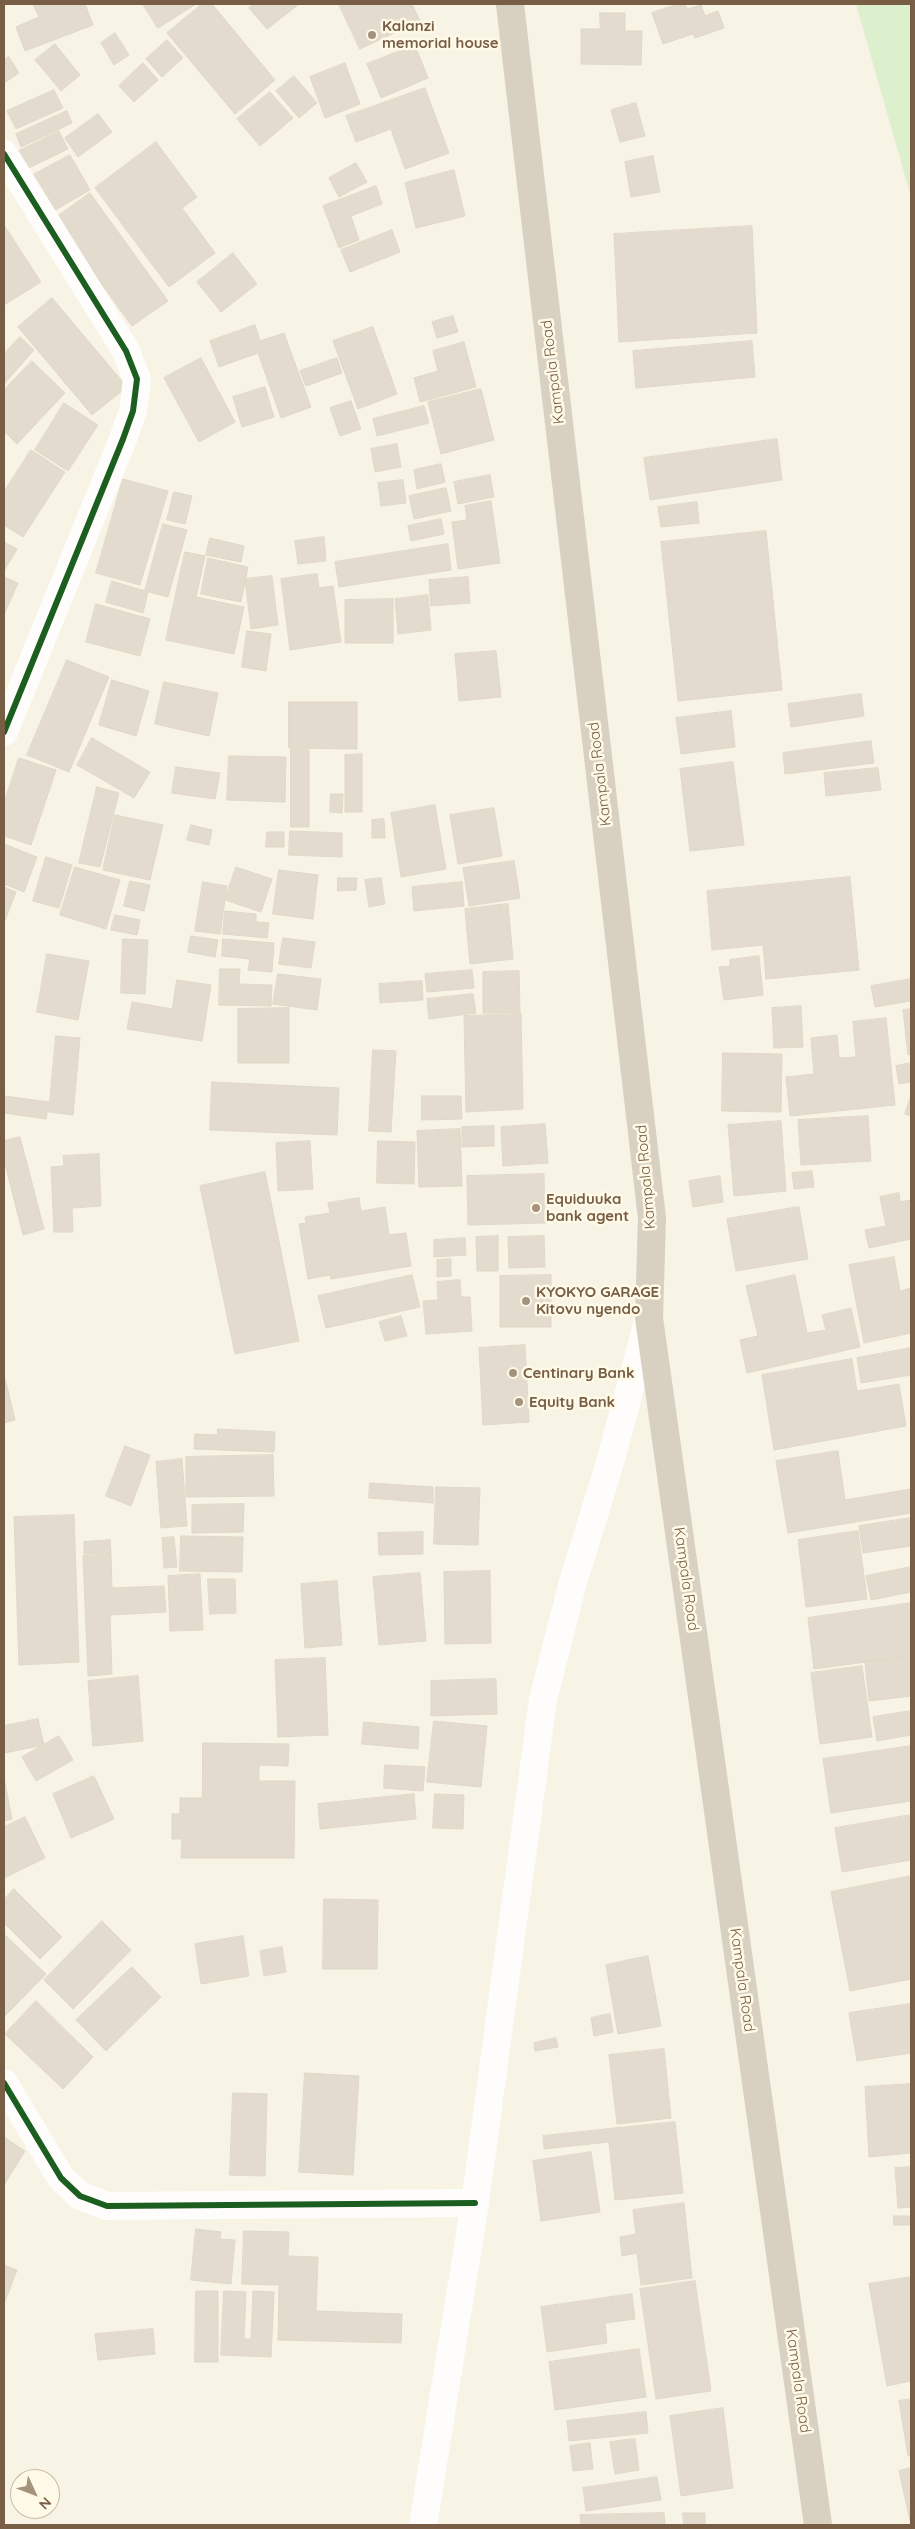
<!DOCTYPE html>
<html>
<head>
<meta charset="utf-8">
<style>
	body { margin:0 }
	#map { position:relative; width:915px; height:2529px; overflow:hidden; background:#f7f3e5; font-family:Quicksand,sans-serif }
	canvas { display:block }
	.frame { position:absolute; inset:0; border:5px solid #775e44; pointer-events:none }
	.north { position:absolute; left:10px; top:2469px; width:50px; height:50px; box-sizing:border-box; background:#fff9e7; border:1px solid #c9bba6; border-radius:50%; rotate:133deg; font-size:14px; font-weight:700; line-height:20px; text-align:center; color:#775e44 }
	.north::after { content:''; display:block; margin:auto; width:18px; height:22px; background:#a4927c; clip-path:polygon(50% 0,100% 100%,50% 72%,0 100%) }
</style>
</head>
<body>
<div id="map">
<canvas width="915" height="2529"></canvas>
<div class="frame"></div>
<div class="north">N</div>
</div>
<script>
const ctx = document.querySelector('canvas').getContext('2d');
ctx.lineJoin = 'round';
function fillPath(path, color) {
  ctx.fillStyle = color;
  ctx.fill(path, 'evenodd');
}
function stroke(path, color, width, dash) {
  ctx.strokeStyle = color;
  ctx.lineWidth = width;
  ctx.lineCap = dash ? 'butt' : 'round';
  ctx.setLineDash(dash || []);
  ctx.stroke(path);
}
function label(font, color, halo, rows, align = 'center') {
  ctx.font = font + ' Quicksand,sans-serif';
  ctx.lineWidth = 5;
  ctx.setLineDash([]);
  ctx.textBaseline = 'middle';
  ctx.strokeStyle = halo;
  ctx.fillStyle = color;
  for (const [text, x, y, turn = 0] of rows) {
    ctx.save();
    ctx.translate(x, y);
    ctx.rotate((+turn || 0) * Math.PI / 180);
    ctx.textAlign = isNaN(turn) ? turn : align;
    if (halo) ctx.strokeText(text, 0, 0);
    ctx.fillText(text, 0, 0);
    ctx.restore();
  }
}
fillPath(new Path2D(`
	M856,4H911V197Z`), '#ddf0ce');
const building = new Path2D(`
	M33,4H85L93,25L25,51L16,27L39,17Z
	M143,4H196L158,28Z
	M202,4H212L275,80L235,114L167,33Z
	M254,4H299L267,29L249,8Z
	M339,4H412L420,21L360,49Z
	M678,4H685L687,9L701,5L705,16L718,11L724,28L695,38L693,34L663,44L652,13Z
	M600,13H625V31H642L641,65L581,64V29H600Z
	M115,33L129,55L114,65L101,43Z
	M167,40L183,58L162,77L146,59Z
	M55,44L80,75L61,91L35,60Z
	M415,45L428,78L381,98L367,64Z
	M9,57L19,73L4,83V60Z
	M143,63L158,80L134,102L119,86Z
	M345,63L360,104L325,118L310,77Z
	M294,76L317,103L299,118L276,91Z
	M425,88L449,153L405,169L391,129L356,142L346,116Z
	M54,90L63,108L16,129L7,111Z
	M270,92L293,118L260,146L237,119Z
	M636,103L645,136L620,142L611,110Z
	M67,111L72,123L21,147L16,134Z
	M98,114L112,132L78,157L65,138Z
	M59,131L68,149L14,175L5,158Z
	M156,142L197,197L182,208L215,253L169,287L95,188Z
	M70,155L90,190L52,212L31,176Z
	M653,156L660,192L631,197L625,162Z
	M356,163L367,182L339,197L329,178Z
	M454,170L465,216L416,228L405,183Z
	M376,186L382,204L351,216L359,240L339,248L323,206Z
	M90,193L168,301L132,326L54,219Z
	M4,225L41,282L4,305Z
	M752,226L757,333L619,342L614,234Z
	M392,230L400,252L350,272L341,250Z
	M233,253L257,284L221,312L197,282Z
	M52,298L127,387L92,415L18,327Z
	M453,316L458,332L437,338L432,322Z
	M255,325L260,341L284,333L311,407L281,418L258,353L219,367L210,341Z
	M373,327L397,394L358,409L333,341Z
	M20,337L34,350L4,384V354Z
	M752,341L755,377L636,388L633,351Z
	M464,342L476,387L420,402L414,378L438,371L433,351Z
	M201,358L235,422L199,442L164,378Z
	M337,358L342,373L306,386L300,371Z
	M32,361L65,393L17,444L4,431V390Z
	M265,387L274,417L242,427L233,397Z
	M481,389L494,440L441,454L428,402Z
	M351,401L361,429L340,436L330,408Z
	M64,403L98,425L68,471L35,450Z
	M424,406L429,423L377,436L373,419Z
	M777,439L782,480L650,500L644,458Z
	M397,444L401,467L375,472L371,449Z
	M31,450L65,472L23,537L4,525V492Z
	M441,464L445,482L417,489L414,470Z
	M490,475L494,497L458,504L454,482Z
	M123,479L168,491L140,585L96,573Z
	M403,480L406,503L381,506L378,483Z
	M446,488L451,511L414,519L409,496Z
	M174,492L192,496L185,524L167,520Z
	M491,501L500,563L458,569L452,522L467,520L465,506Z
	M697,502L699,523L661,527L658,507Z
	M441,519L444,534L411,541L408,526Z
	M163,524L187,530L168,597L145,591Z
	M766,531L782,690L678,701L661,542Z
	M324,537L326,561L298,564L295,541Z
	M210,538L244,546L241,562L206,555Z
	M4,542L17,549L4,571Z
	M448,544L451,570L339,587L335,562Z
	M185,552L205,556L196,597L244,607L234,654L166,640Z
	M208,558L248,567L241,602L201,594Z
	M317,574L319,588L333,586L341,642L290,650L281,579Z
	M272,576L278,625L251,629L245,579Z
	M4,577L18,583L4,615Z
	M468,577L470,603L431,606L429,580Z
	M112,581L148,592L143,613L106,602Z
	M428,595L431,630L398,634L395,599Z
	M393,599V643H345V600Z
	M96,604L150,619L140,656L86,642Z
	M247,631L271,634L266,671L242,667Z
	M496,651L501,697L459,701L455,654Z
	M67,660L109,677L69,772L27,755Z
	M112,680L149,691L136,736L99,725Z
	M164,682L218,693L209,736L155,724Z
	M861,694L864,716L791,727L788,704Z
	M289,702H357V749L289,748Z
	M731,711L735,747L681,754L676,718Z
	M92,738L150,772L134,798L77,765Z
	M871,741L874,763L785,774L783,753Z
	M291,749L309,750V827H291Z
	M362,754V812H345V755Z
	M229,756L286,757L285,802L227,800Z
	M19,758L56,770L31,845L4,836V803Z
	M733,762L744,845L690,851L680,769Z
	M176,767L220,773L215,799L172,793Z
	M878,768L881,790L826,796L824,773Z
	M97,787L119,793L100,867L79,863Z
	M331,794H343L342,813L330,812Z
	M435,805L446,869L401,877L391,813Z
	M494,808L502,856L458,864L450,815Z
	M115,815L163,825L150,880L103,870Z
	M384,819L385,838H372V820Z
	M191,825L212,830L209,845L187,840Z
	M290,831L342,833V857L289,855Z
	M267,832H284V847H266Z
	M4,844L37,857L24,892L4,884Z
	M46,857L72,865L59,908L33,901Z
	M514,861L520,898L469,906L463,868Z
	M75,867L120,880L106,929L60,915Z
	M236,867L272,879L261,912L225,900Z
	M279,870L318,875L313,919L273,914Z
	M850,877L859,970L766,979L763,945L712,950L707,891Z
	M338,878H357L356,890L338,891Z
	M381,878L385,904L369,907L365,880Z
	M130,881L150,885L144,911L124,906Z
	M203,882L227,886L220,934L195,931Z
	M462,882L464,906L414,911L412,887Z
	M4,887L16,892L4,923Z
	M508,904L513,959L470,964L465,909Z
	M225,911L256,914V922L269,923L267,938L223,934Z
	M115,915L140,920L137,935L111,930Z
	M191,936L218,940L215,957L188,952Z
	M283,938L315,942L311,968L279,964Z
	M123,939L148,940L145,994L121,993Z
	M223,939L274,943L272,972L248,970L250,959L222,956Z
	M47,954L89,961L78,1020L37,1012Z
	M759,956L763,995L724,1000L719,967L730,966V960Z
	M220,969H240L239,984L272,985L271,1006L219,1005Z
	M472,970L474,988L427,992L425,974Z
	M519,971L520,1013H483V972Z
	M278,974L321,979L317,1010L273,1004Z
	M911,979V1001L875,1007L871,986Z
	M177,980L211,985L202,1041L127,1029L132,1002L172,1009Z
	M422,981L423,1000L380,1003L379,984Z
	M473,994L476,1013L429,1019L427,999Z
	M801,1006L803,1047L774,1048L772,1008Z
	M289,1008V1063H238V1009Z
	M911,1009V1054L908,1055L903,1010Z
	M521,1014L523,1109L466,1112L464,1016Z
	M886,1018L895,1105L790,1116L786,1077L814,1074L811,1038L837,1035L839,1058L856,1057L853,1022Z
	M56,1036L80,1038L73,1115L49,1112Z
	M373,1050L396,1051L391,1132L369,1131Z
	M723,1053L782,1054L781,1112L722,1111Z
	M911,1063V1082L899,1084L896,1066Z
	M212,1082L339,1088L337,1135L210,1130Z
	M4,1096L49,1102L46,1119L4,1113Z
	M422,1096H461L462,1119L422,1120Z
	M911,1096V1116L905,1114Z
	M868,1116L871,1161L801,1165L798,1120Z
	M781,1121L786,1191L734,1196L728,1125Z
	M545,1124L548,1163L503,1166L501,1127Z
	M494,1126V1146L462,1147V1127Z
	M460,1129L462,1186L419,1187L417,1131Z
	M20,1137L44,1229L23,1235L4,1160V1141Z
	M310,1141L313,1189L278,1191L276,1143Z
	M378,1141L415,1142L414,1184L377,1183Z
	M99,1154L101,1206L72,1208L73,1232H54L51,1167L64,1166L63,1156Z
	M812,1171L814,1187L794,1189L792,1173Z
	M265,1172L299,1341L235,1354L200,1186Z
	M544,1174L545,1223L468,1225L467,1176Z
	M720,1176L723,1202L693,1207L689,1181Z
	M899,1193L900,1202L911,1200V1239L869,1248L865,1230L886,1226L880,1197Z
	M359,1198L361,1211L385,1207L389,1235L406,1233L411,1266L331,1279L330,1275L308,1279L299,1224L306,1223L305,1217L330,1213L328,1203Z
	M799,1207L808,1259L736,1271L727,1219Z
	M498,1236V1271H477L476,1237Z
	M544,1236L545,1267L509,1268L508,1237Z
	M465,1238L466,1255L434,1257V1240Z
	M894,1257L900,1291L911,1288V1333L864,1343L849,1265Z
	M451,1259V1276L437,1277V1260Z
	M412,1275L420,1307L326,1328L318,1296Z
	M551,1275V1327H500V1276Z
	M795,1275L807,1333L826,1330L822,1315L851,1308L860,1347L747,1373L740,1340L758,1336L746,1286Z
	M460,1280L461,1297H470L472,1331L426,1334L423,1301L438,1300L437,1282Z
	M401,1316L407,1336L385,1341L379,1322Z
	M525,1345L529,1422L483,1425L479,1348Z
	M911,1348V1375L861,1383L857,1358Z
	M852,1359L857,1391L899,1384L906,1426L774,1450L762,1375Z
	M4,1374L15,1420L4,1423Z
	M218,1429L275,1432L274,1452L194,1449L195,1434L217,1435Z
	M125,1446L150,1455L131,1506L106,1496Z
	M838,1451L845,1500L911,1489V1513L788,1533L776,1461Z
	M273,1455L274,1496L186,1497V1457Z
	M182,1459L187,1526L161,1528L156,1462Z
	M370,1483L433,1487V1503L369,1498Z
	M436,1487L480,1488L478,1545L434,1544Z
	M244,1504L243,1532L192,1533V1505Z
	M74,1515L79,1662L19,1665L14,1517Z
	M911,1518V1546L863,1553L859,1526Z
	M858,1531L867,1599L806,1607L798,1540Z
	M423,1532V1554L379,1555L378,1533Z
	M181,1536L243,1537L242,1572L180,1571Z
	M174,1537L177,1567L164,1568L162,1538Z
	M110,1540L111,1553L84,1554V1542Z
	M111,1554L112,1588L164,1586L166,1612L110,1615L112,1674L88,1676L83,1556Z
	M911,1567V1592L871,1600L866,1576Z
	M490,1571L491,1643L445,1644L444,1572Z
	M420,1573L426,1641L379,1645L373,1577Z
	M200,1574L203,1630L170,1631L168,1576Z
	M208,1579H235L236,1613L210,1614Z
	M337,1581L342,1645L305,1648L301,1584Z
	M911,1603V1656L814,1669L808,1618Z
	M911,1657V1696L869,1701L865,1662Z
	M325,1658L328,1735L278,1737L275,1660Z
	M862,1666L872,1737L820,1744L811,1673Z
	M138,1676L143,1741L93,1746L88,1681Z
	M496,1679L497,1714L431,1716V1681Z
	M911,1711V1735L877,1741L873,1717Z
	M38,1719L44,1745L4,1753V1726Z
	M434,1721L487,1726L481,1787L427,1782Z
	M364,1722L419,1727L418,1749L362,1744Z
	M59,1736L73,1760L36,1781L22,1757Z
	M203,1743L289,1744L288,1766L259,1765V1781H295L294,1858H181L182,1839H172V1814H180V1798H202Z
	M911,1746V1801L831,1813L823,1759Z
	M385,1765L425,1767L423,1791L384,1788Z
	M94,1776L114,1819L71,1838L53,1794Z
	M4,1778L12,1819L4,1821Z
	M414,1794L416,1819L320,1829L318,1804Z
	M435,1794L464,1795L463,1829L433,1828Z
	M911,1815V1860L842,1872L835,1828Z
	M25,1817L45,1858L4,1878V1827Z
	M911,1876V1979L850,1991L831,1892Z
	M14,1889L62,1937L40,1959L4,1923V1900Z
	M324,1899L378,1900L377,1969H323Z
	M102,1921L131,1950L73,2009L44,1980Z
	M4,1934L46,1974L4,2017Z
	M243,1936L249,1976L201,1984L195,1944Z
	M282,1947L286,1972L264,1976L260,1951Z
	M648,1956L661,2026L618,2034L606,1965Z
	M132,1967L161,1997L106,2051L76,2020Z
	M36,2001L93,2057L63,2089L5,2034Z
	M910,2004L911,2053L857,2061L849,2013Z
	M610,2014L613,2032L594,2036L591,2018Z
	M556,2038L558,2047L535,2051L534,2043Z
	M664,2049L671,2118L617,2124L609,2055Z
	M305,2073L359,2076L353,2175L299,2172Z
	M911,2084V2153L869,2157L865,2087Z
	M233,2093L267,2094L265,2176L230,2175Z
	M675,2122L683,2193L615,2200L609,2142L544,2149L543,2136Z
	M4,2137L25,2151L4,2185Z
	M591,2152L600,2212L541,2221L533,2161Z
	M911,2167V2207L898,2208L895,2168Z
	M684,2203L692,2278L641,2285L637,2253L622,2256L620,2237L636,2234L633,2210Z
	M894,2216H911V2225H894Z
	M196,2229L221,2232L220,2239L235,2240L231,2284L191,2280Z
	M244,2231L289,2232L288,2256L318,2257L316,2311L402,2314L401,2343L278,2340L279,2285L242,2284Z
	M4,2265L17,2270L4,2304Z
	M911,2277V2381L887,2386L869,2284Z
	M695,2281L711,2391L656,2399L640,2289Z
	M196,2291H218V2362H195Z
	M224,2291L246,2292L244,2339H251L253,2291L274,2292L271,2357L221,2355Z
	M632,2294L635,2319L605,2323L607,2343L547,2352L541,2307Z
	M153,2329L155,2354L98,2360L95,2334Z
	M639,2349L646,2397L555,2410L549,2362Z
	M911,2399V2456H908L899,2401Z
	M723,2408L733,2488L681,2496L670,2416Z
	M646,2412L648,2433L569,2441L567,2421Z
	M635,2439L639,2470L615,2474L610,2442Z
	M590,2443L593,2469L573,2471L570,2446Z
	M911,2468V2525L899,2471Z
	M657,2477L661,2500L586,2511L583,2488Z
	M664,2513L665,2525H581L580,2515Z
	M683,2513H705V2525H684Z`);
fillPath(building, '#e3dbcd');
stroke(building, '#e0d7c7', 1);
stroke(new Path2D(`
	M4,154L126,351L137,379L133,411L123,439L4,732
	M4,2083L61,2178L80,2196L107,2206L475,2203`), '#fefdfb', 28);
stroke(new Path2D(`
	M423,2525L475,2203L543,1700L573,1582L609,1466L649,1318`), '#fefdfb', 28);
stroke(new Path2D(`
	M510,4L652,1218L649,1318L818,2525`), '#d8d1c2', 28);
stroke(new Path2D(`
	M4,154L126,351L137,379L133,411L123,439L4,732
	M4,2083L61,2178L80,2196L107,2206L475,2203`), '#1b5e20', 6);
for (const [x, y, r, color] of [
	[372,35,5,"#a4927c"],
	[536,1208,5,"#a4927c"],
	[526,1301,5,"#a4927c"],
	[513,1373,5,"#a4927c"],
	[519,1402,5,"#a4927c"]
]) {
  const dot = new Path2D();
  dot.arc(x, y, r, 0, 2 * Math.PI);
  ctx.fillStyle = color;
  ctx.fill(dot);
  stroke(dot, '#fff9e7', 2);
}
label('bold 15px', '#775e44', '#fff9e7', [
	["Kalanzi",382,26],
	["memorial house",382,43],
	["Equiduuka",546,1199],
	["bank agent",546,1216],
	["KYOKYO GARAGE",536,1292],
	["Kitovu nyendo",536,1309],
	["Centinary Bank",523,1373],
	["Equity Bank",529,1402]
], 'left');
label('15px', '#775e44', '#fff9e7', [
	["Kampala Road",553,372,-97],
	["Kampala Road",600,774,-97],
	["Kampala Road",646,1177,-95],
	["Kampala Road",686,1579,82],
	["Kampala Road",742,1980,82],
	["Kampala Road",798,2381,82]
]);
</script>
</body>
</html>
